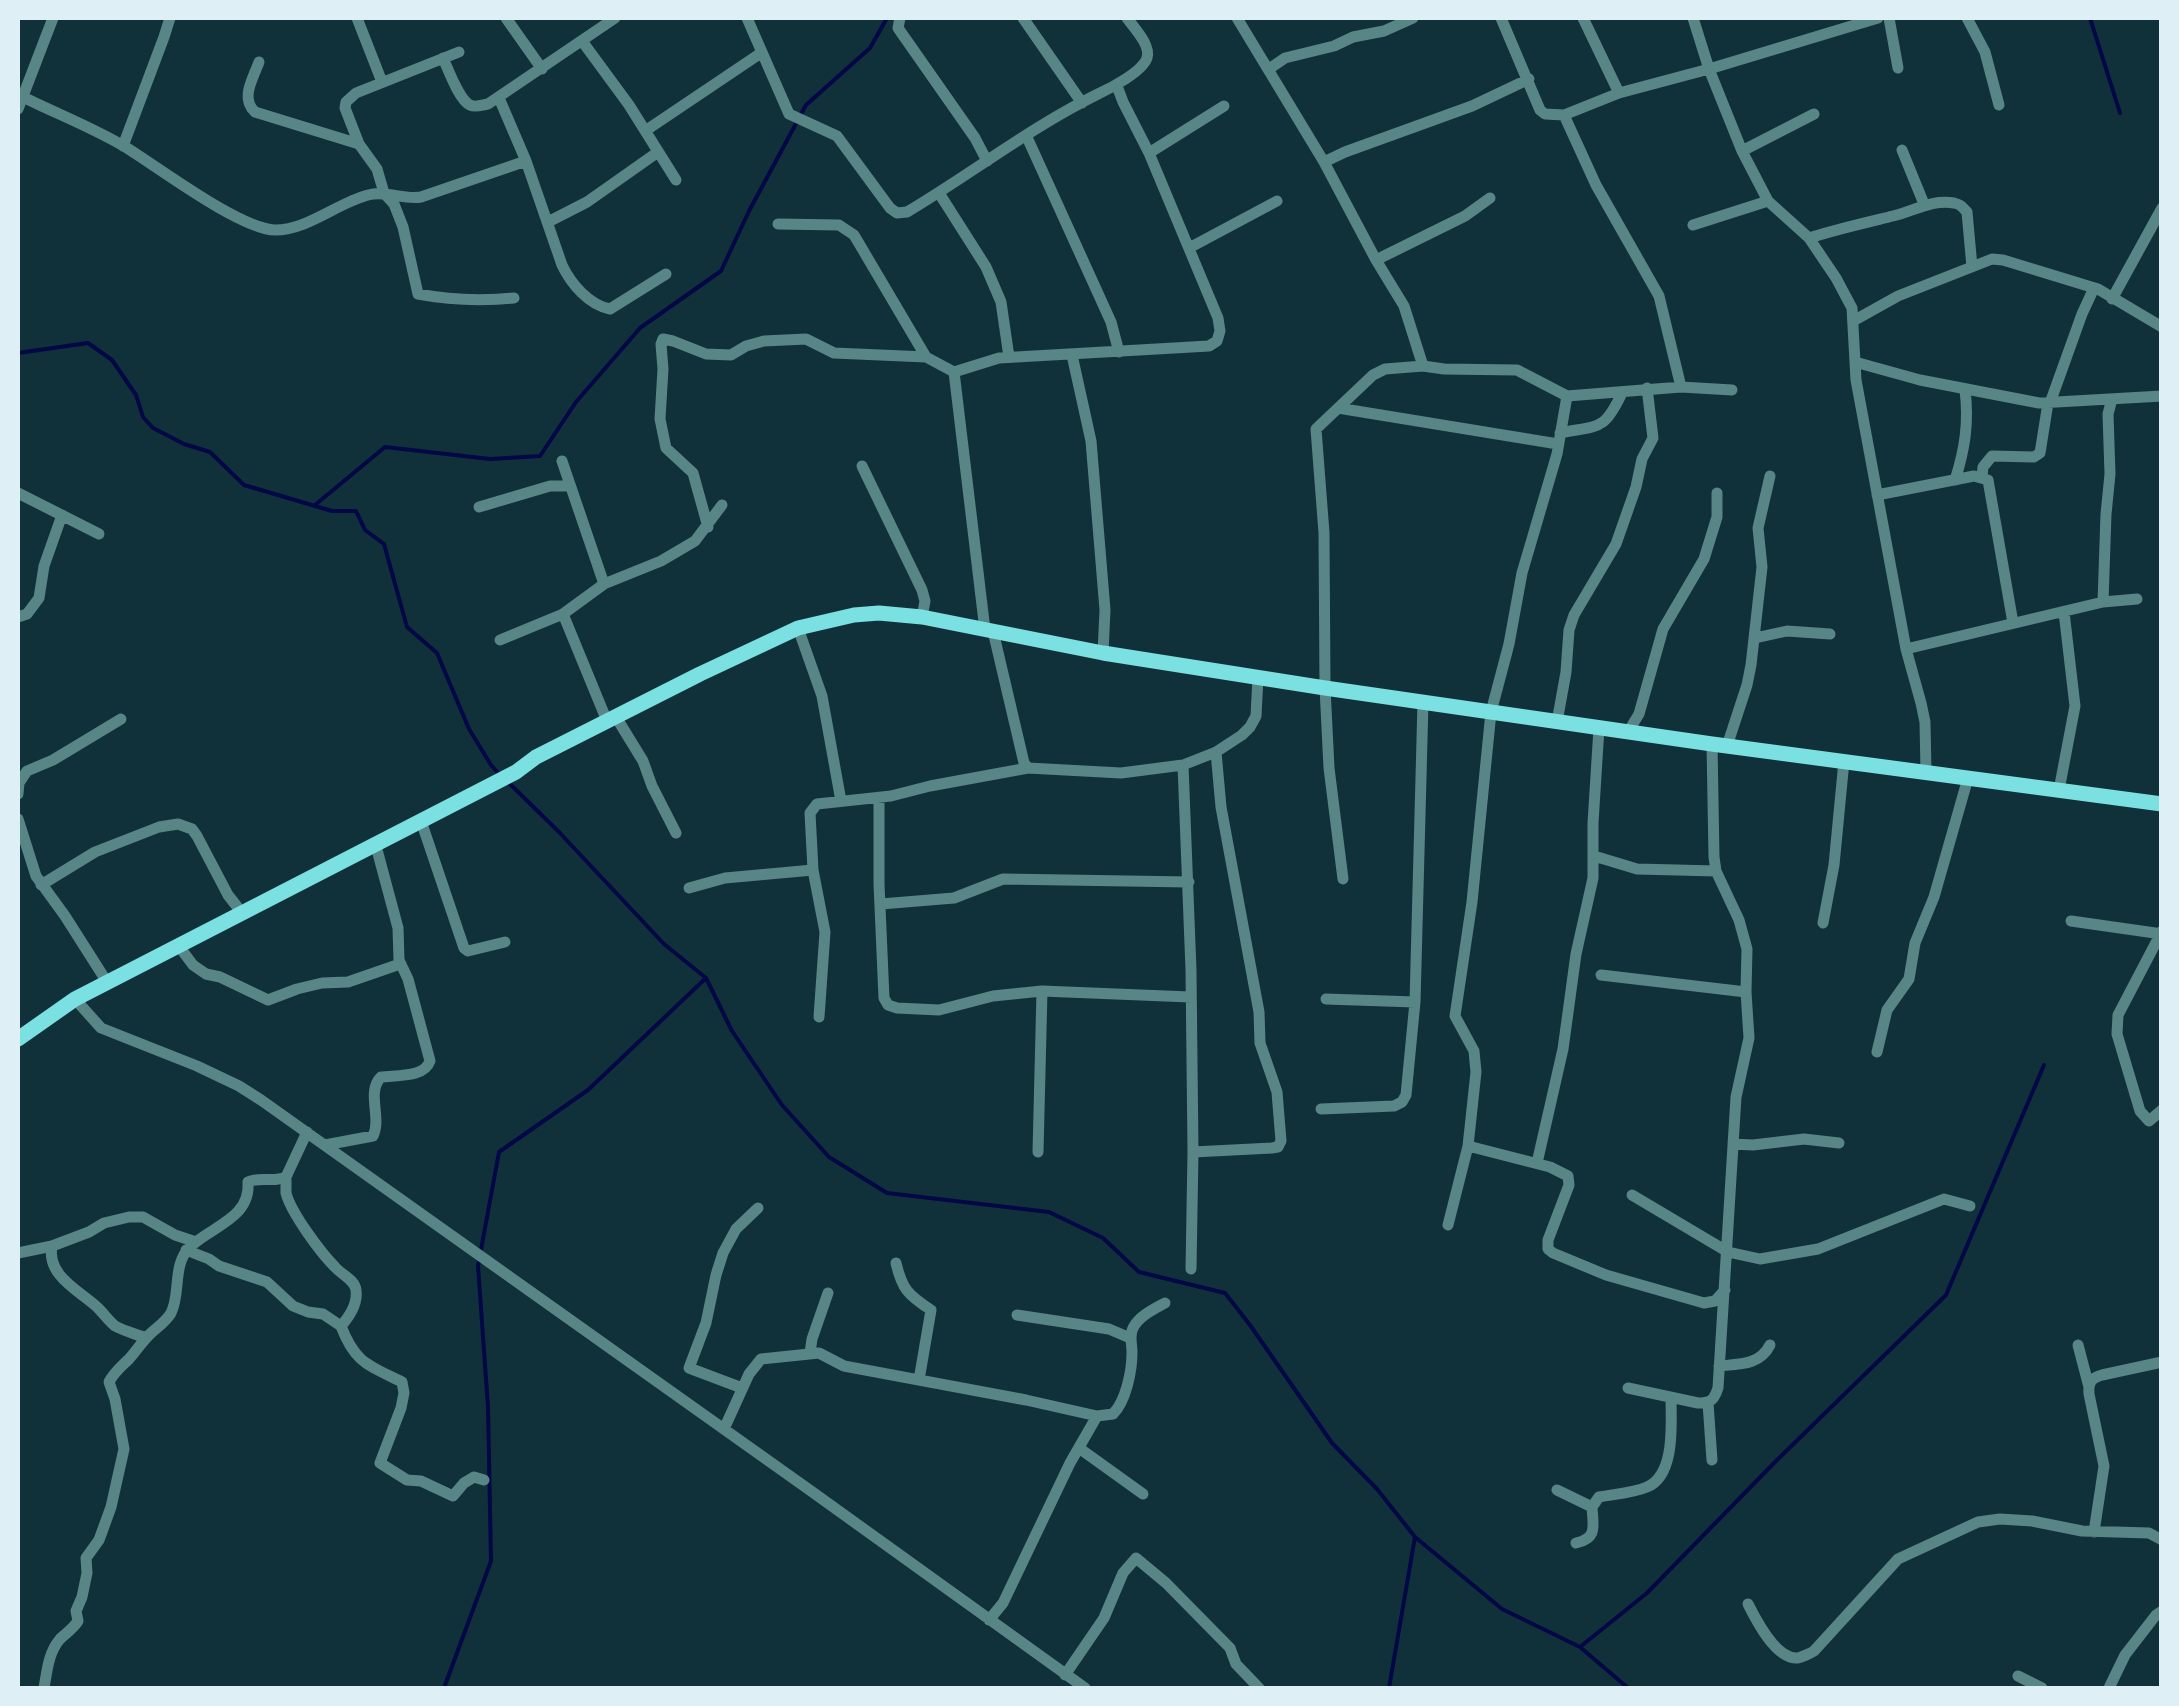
<!DOCTYPE html>
<html>
<head>
<meta charset="utf-8">
<style>
	body { margin:0 }
	#map { position:relative; width:2179px; height:1706px; overflow:hidden; background:#11313a; font-family:"DM Sans",sans-serif }
	canvas { display:block }
	.frame { position:absolute; inset:0; border:20px solid #deeff5; pointer-events:none }
</style>
</head>
<body>
<div id="map">
<canvas width="2179" height="1706"></canvas>
<div class="frame"></div>
</div>
<script>
const ctx = document.querySelector('canvas').getContext('2d');
ctx.lineJoin = 'round';
function stroke(path, color, width, dash) {
  ctx.strokeStyle = color;
  ctx.lineWidth = width;
  ctx.lineCap = dash ? 'butt' : 'round';
  ctx.setLineDash(dash || []);
  ctx.stroke(path);
}
stroke(new Path2D(`
	M2090,18L2120,113
	M18,353L88,343L112,360L136,395L143,417L153,428L184,444L210,452L244,485L332,511H356L365,530L384,544L407,627L437,653L469,729L491,765L501,776
	M315,505L385,447L490,459L540,456L576,402L640,328L721,271L749,211L806,105L870,48L887,18
	M508,782L559,832L664,944L706,978L732,1031L782,1105L829,1157L887,1193L1049,1212L1103,1238L1139,1272L1225,1293L1250,1325L1332,1443L1377,1489L1415,1537L1502,1609L1580,1647L1628,1688
	M1580,1647L1647,1593L1775,1462L1946,1295L2044,1065
	M444,1688L491,1561L488,1407L478,1266L499,1152L588,1090L706,978
	M1389,1688L1415,1537`), '#030745', 4);
stroke(new Path2D(`
	M357,18L382,82
	M506,18L542,69
	M747,18L789,114L837,136L890,208L897,213L907,212C971,174 1031,127 1098,94C1111,88 1142,72 1147,58C1151,45 1134,28 1127,18
	M900,18L898,28L975,138L987,161
	M1023,18L1082,103
	M1237,18L1324,162L1376,260L1404,306L1423,366
	M1501,18L1540,110L1545,114L1564,115L1619,93L1709,69L1878,18
	M1583,18L1619,93
	M1693,18L1709,69L1742,151L1768,201L1809,238L1836,278L1852,308L1856,380L1906,649L1921,703L1925,722L1926,772
	M1889,18L1898,68
	M1967,18L1985,52L1999,105
	M582,41L629,105L676,180
	M459,52L356,93L346,102L345,108L359,144L377,169L384,193L394,204L403,227L418,294C450,300 482,301 514,298
	M443,58C448,69 459,100 470,105C476,108 481,105 488,104L615,18
	M259,62C253,79 240,98 255,112L359,144
	M1269,69L1285,58L1334,46L1353,37L1384,31L1413,18
	M23,97C57,114 94,128 127,148C159,168 240,229 275,230C308,230 337,203 368,195C386,190 403,200 421,197L526,161
	M499,98L526,161L562,265C571,284 589,305 610,309L666,274
	M18,109L53,18
	M1564,115L1596,185L1659,296L1681,387
	M645,131L761,53
	M1026,135L1111,322L1119,352
	M123,146L164,37L170,18
	M1902,150L1924,204
	M1742,151L1814,114
	M1149,153L1224,106
	M1324,162L1345,152L1472,106L1529,79
	M939,193L986,267L1001,302L1009,357
	M548,222L587,202L658,152
	M778,224L839,225L854,235L926,357
	M1693,225L1768,201
	M1809,238C1837,229 1864,223 1893,216C1914,211 1932,199 1954,203C1962,205 1962,207 1967,212L1972,267
	M1189,248L1277,201
	M1376,260L1465,216L1490,198
	M2112,299L2162,208
	M1855,320L1898,296L1992,259L2003,260L2098,289L2162,327
	M1072,355L1091,441L1105,610L1103,653
	M1855,362L1920,380L2039,403L2162,396
	M954,372L985,630
	M2050,403L2082,314L2094,288
	M1338,408L1558,444
	M1560,433C1600,425 1604,431 1622,393
	M562,461L604,584
	M862,466L922,590L925,601L922,617
	M1982,477L1983,467L1992,456L2034,457L2040,453L2048,403
	M1955,480C1965,449 1969,422 1965,390
	M18,493L99,534
	M1877,495L1974,476L1988,480L2013,623
	M479,507L550,486H570
	M708,527L693,473L666,448L660,419L663,369L661,344L663,339L673,341L706,354L731,355L746,346L764,341L806,339L834,353L926,357L954,372L999,358L1209,346L1217,341L1220,331L1218,318L1149,153L1123,102L1117,86
	M2103,602L2106,514L2110,474L2108,414L2112,399
	M563,614L607,721
	M18,617L27,614L39,598L44,566L62,515
	M798,628L822,696L841,801
	M993,631L1024,763L1028,768
	M1755,638L1787,631L1830,634
	M500,640L563,614L604,584L661,561L695,541L722,505
	M1906,649L2103,602L2137,599
	M616,717L643,761L652,786L676,833
	M1557,722L1566,672L1569,630L1574,615L1616,544L1636,487L1642,459L1653,438L1647,388
	M1628,732L1639,714L1663,629L1704,559L1717,517V493
	M1727,746L1747,685L1751,665L1762,567L1758,528L1770,476
	M1183,765L1191,970L1193,1152L1191,1269
	M2059,790L2075,706L2064,612
	M18,794L19,783L27,771L53,760L121,719
	M879,798V884L884,998L888,1005L897,1008L939,1010L993,996L1042,991L1190,997
	M18,819L36,876L65,916L107,982
	M421,821L464,948L468,951L505,942
	M1594,856L1637,869L1716,871
	M1343,879L1329,768L1325,688L1324,533L1316,429L1373,375L1385,369L1423,366L1444,369L1517,370L1567,396L1681,387L1732,390
	M41,885L95,852L159,827L178,824L192,829L197,836L228,895L242,913
	M689,888L725,878L813,870
	M881,904L954,898L1003,879L1189,882
	M2071,921L2162,934
	M1823,923L1834,865L1844,761
	M2162,931L2118,1015L2117,1034L2140,1111L2149,1121L2162,1110
	M178,945L193,965L206,974L220,977L268,1000L297,989L322,983L348,982L400,964
	M1601,975L1746,992
	M75,999L101,1028L197,1066L239,1086L261,1100L811,1491L1085,1688
	M1326,999L1415,1002
	M819,1017L825,932L813,870L810,813L817,804L891,796L930,786L1028,768L1121,773L1183,765L1216,752L1242,735L1250,727L1256,716L1258,677
	M1877,1052L1887,1010L1909,979L1915,943L1934,897L1968,778
	M1321,1109L1394,1106L1402,1102L1406,1095L1415,1002L1423,702
	M1733,1144L1753,1145L1804,1139L1839,1143
	M325,1145L373,1136C382,1118 366,1092 381,1077C397,1075 424,1078 430,1061L408,979L399,960L398,928L376,846
	M1468,1146L1550,1167L1568,1176L1569,1185L1548,1240V1249L1553,1253L1606,1275L1704,1303L1715,1301L1725,1290
	M1038,1152L1042,991
	M1193,1152L1272,1148L1278,1147L1281,1141L1277,1092L1260,1043L1259,1012L1221,807L1216,752
	M1537,1163L1563,1049L1576,954L1593,878V823L1599,728
	M286,1177C286,1178 286,1192 286,1193C291,1213 321,1253 335,1267C342,1275 355,1280 356,1290C358,1304 349,1317 341,1326C355,1363 368,1365 402,1382L404,1393L401,1408L380,1463L407,1480L421,1481L453,1496L464,1483L474,1477L484,1480
	M1632,1195L1728,1252L1760,1259L1818,1249L1944,1199L1970,1206
	M1448,1225L1468,1146L1476,1072L1474,1051L1455,1016L1472,902L1491,712L1509,644L1522,573L1557,454L1567,396
	M52,1246C46,1276 80,1291 98,1308C104,1314 109,1321 115,1326C124,1331 136,1334 146,1338
	M186,1250L209,1259L219,1266L267,1282L293,1306L308,1312L323,1314L341,1326
	M18,1253L52,1246L89,1232L104,1223L129,1217H143L175,1235L196,1242
	M896,1263C902,1289 908,1295 931,1310L919,1380
	M1017,1315L1109,1329L1130,1338
	M2078,1345L2089,1387
	M810,1353L812,1339L828,1293
	M1719,1366C1740,1364 1760,1365 1770,1345
	M742,1388L689,1368L706,1323L716,1275L723,1253L736,1229L758,1208
	M1628,1388L1698,1403C1711,1403 1714,1400 1718,1388L1736,1097L1749,1038L1746,992L1747,949L1739,920L1716,871L1714,857L1712,744
	M1708,1403L1712,1460
	M724,1429L749,1374L761,1359L819,1353L844,1366L1026,1400L1097,1416L1113,1414C1126,1401 1132,1371 1132,1352C1132,1344 1129,1336 1133,1328C1139,1316 1154,1309 1165,1303
	M1079,1448L1143,1494
	M1557,1490L1592,1507
	M2094,1532L2104,1466L2089,1394C2088,1383 2091,1378 2102,1375L2162,1362
	M1576,1543C1598,1538 1593,1526 1592,1507L1599,1497C1614,1494 1633,1493 1647,1487C1676,1475 1671,1422 1671,1397
	M1748,1604C1756,1620 1776,1660 1798,1658C1802,1657 1811,1653 1814,1651L1898,1559L1978,1522L2000,1519L2032,1521L2082,1531L2149,1533L2162,1540
	M989,1620L1003,1603L1070,1463L1097,1416
	M1065,1675L1104,1618L1123,1573L1136,1558L1166,1583L1230,1648L1236,1664L1259,1688
	M2018,1676L2042,1688
	M44,1688C47,1672 48,1653 60,1639C66,1633 73,1629 78,1621L76,1611L82,1597L87,1573L86,1558L99,1540L111,1507L124,1449L115,1399L109,1382C115,1371 121,1367 129,1359C136,1351 142,1342 149,1335C156,1328 166,1322 171,1313C181,1294 172,1264 190,1247C212,1226 251,1218 248,1182C260,1176 273,1183 286,1177L307,1132
	M2109,1688L2125,1655L2156,1615L2162,1611`), '#588686', 11);
stroke(new Path2D(`
	M18,1039L75,999L516,772L536,757L700,674L798,628L854,615L879,613L922,617L1103,653L1325,688L1712,744L2162,804`), '#7be0e1', 15);
</script>
</body>
</html>
